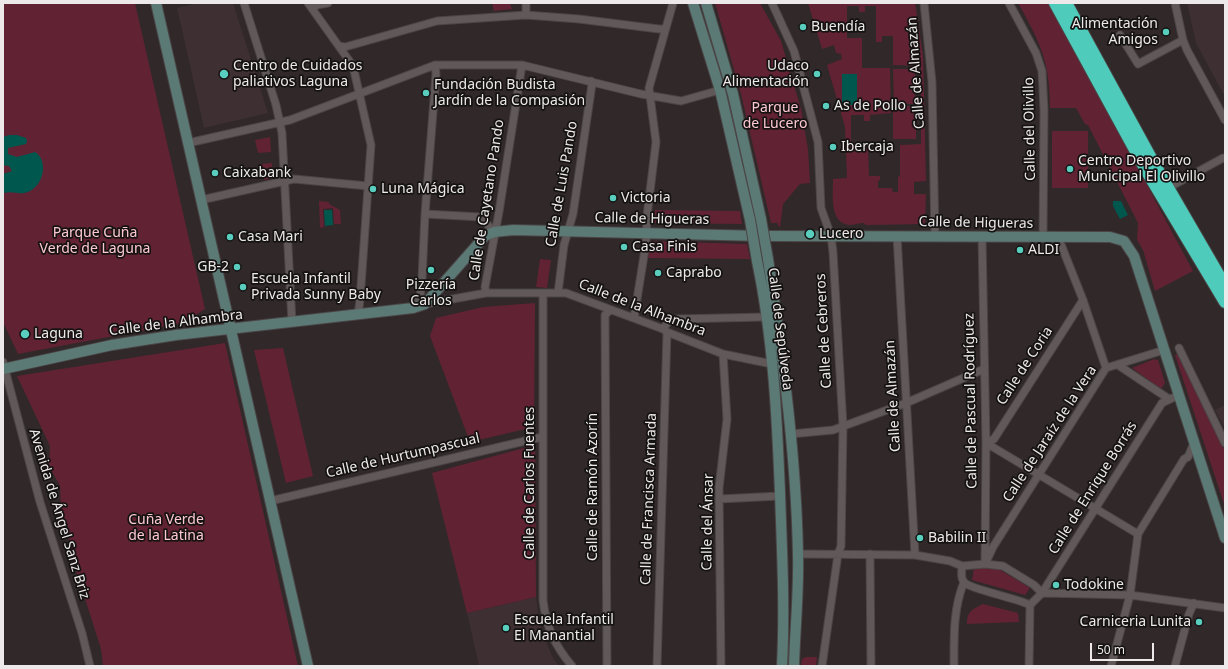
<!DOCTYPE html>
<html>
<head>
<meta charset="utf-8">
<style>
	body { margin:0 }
	#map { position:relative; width:1228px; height:669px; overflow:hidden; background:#302829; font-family:"Noto Sans",sans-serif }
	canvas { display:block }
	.frame { position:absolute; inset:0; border:4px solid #ede8e9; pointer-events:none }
	.scale { position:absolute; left:1090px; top:643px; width:64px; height:18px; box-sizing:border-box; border:2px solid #ede8e9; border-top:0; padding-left:5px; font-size:12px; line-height:14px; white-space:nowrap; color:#ede8e9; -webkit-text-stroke:3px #151212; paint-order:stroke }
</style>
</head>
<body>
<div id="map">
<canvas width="1228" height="669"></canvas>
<div class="frame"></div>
<div class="scale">50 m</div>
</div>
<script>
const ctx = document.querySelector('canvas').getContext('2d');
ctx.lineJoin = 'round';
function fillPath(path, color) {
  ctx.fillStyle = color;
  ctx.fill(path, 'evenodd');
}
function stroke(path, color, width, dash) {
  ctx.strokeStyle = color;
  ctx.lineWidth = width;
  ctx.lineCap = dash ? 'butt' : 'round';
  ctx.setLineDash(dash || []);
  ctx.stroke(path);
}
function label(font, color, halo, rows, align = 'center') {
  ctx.font = font + ' "Noto Sans",sans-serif';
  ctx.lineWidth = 3.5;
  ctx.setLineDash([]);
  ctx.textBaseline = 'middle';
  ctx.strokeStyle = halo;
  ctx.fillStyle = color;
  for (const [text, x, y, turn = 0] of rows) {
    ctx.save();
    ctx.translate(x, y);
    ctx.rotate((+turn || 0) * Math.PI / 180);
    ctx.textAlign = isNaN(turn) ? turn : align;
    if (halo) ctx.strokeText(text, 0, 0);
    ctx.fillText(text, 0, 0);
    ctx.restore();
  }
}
fillPath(new Path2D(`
	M198,3H233L268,113L204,128L177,8Z
	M1187,3H1225V97L1196,43Z
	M1225,405V428L1215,410Z
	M536,597L539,621L543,635L553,658L559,666H479L467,613Z`), '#3e2f32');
fillPath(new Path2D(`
	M3,3H135L205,309L183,323L18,354L3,322Z
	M492,3H510L512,9L494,11Z
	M715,3H760L781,41L801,109L808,149L810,183L800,184L783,204L780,228L777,223H771L741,94Z
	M808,3H915L923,56L926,181L914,182V194H926L925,224L866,225L864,223C859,223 854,225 849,225C829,223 833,193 833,179L847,178L845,127L827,65L842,59L841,54L836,53L834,45L822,49ZM847,6H859V12H865V6H876V42H882V36H893V65L921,66V144L900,145V176L898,177V192H893L892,188H878V181L880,180V176H869L868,147H851V115H864V121H870V115L891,113L890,68H862V38H847Z
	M1018,3H1049L1193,271L1155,291L1143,250L1137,240L1138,223L1088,125L1085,124L1076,108H1050C1050,62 1040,42 1018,3Z
	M893,69H915V104H894Z
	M893,106H916V139H893Z
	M1052,131H1088V188H1052Z
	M270,137L271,152L258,153L255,140Z
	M272,163L273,178L264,180L260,164Z
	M319,201L329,202V204L340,210L341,224H334L333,208L323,209L324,227L320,228Z
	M655,210L740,211L742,224L653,223Z
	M651,241L747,244L750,259L648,258Z
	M540,259L551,260L547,288L536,287Z
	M535,303L534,427L470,442L430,336L436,318L483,307Z
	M225,343L298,666H103L101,649L74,564L67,526L61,508L60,486L49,466L50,446L17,376Z
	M283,348L313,476L286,483L254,350Z
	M1179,354L1208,417L1225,451V507L1175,355Z
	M1154,359L1158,360L1165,383L1161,389L1132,368Z
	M535,445L536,597L467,613L432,473Z
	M974,568H997L1030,588L1025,595L972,580Z
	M983,604L1018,613L1019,622L967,624C967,611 973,609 983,604Z
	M806,657H817L816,666H801L802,659Z`), '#612334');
fillPath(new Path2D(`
	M842,74H857V105H842Z
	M9,135H17L26,138L27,141L26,144L8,148V154L17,157L35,152C41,156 43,161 43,168C43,179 36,191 24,193C16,194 14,191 3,193V174L12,171L9,166L3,165V137Z
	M1113,201H1121L1128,215L1120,219L1113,206Z
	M324,210H332L333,225L325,226Z`), '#00574e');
const street = new Path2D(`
	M244,3L276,105L282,133L292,322
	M308,3L353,66L371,145L360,300L358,315
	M526,3V15
	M772,3L794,51L818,142L821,208L831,236L833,252L843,426L841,546L838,554L822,666
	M924,3L932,82L935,237
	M1009,3L1036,53L1042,71L1044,110L1043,238
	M1175,3L1183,40L1187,50L1225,120
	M313,10L316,5L328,3
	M1120,35L1138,64L1183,40
	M339,46L345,47L437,21L526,15L579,19L659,29H665
	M188,143L290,120L435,65H522L641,94L681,101L720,90
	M1168,188L1223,158
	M201,200L294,179L368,186
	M425,214L481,217L494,232
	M897,236L915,555
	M982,237L986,443L985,564
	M1058,237L1083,300L1106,368
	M486,293L485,287L499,212L522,65
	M543,293V600C546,627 555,646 572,666
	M558,293L564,245L573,214L592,84L591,81
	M425,304L486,293H566L663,329L667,332L723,354L772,364
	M413,308L420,298L422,279L425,214L436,74L435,65
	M634,318L646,243L647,216L656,142L649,88L673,3
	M663,329L668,322L676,319L766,317
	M1179,348L1225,443
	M3,362L40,502L82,633L90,666
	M1118,365L1169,399
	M791,434L833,430L906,403L984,369
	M986,443L1138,534
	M986,443L994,439L1083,300
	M719,499L780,496
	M270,501L542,437
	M798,554L915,555L950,561L962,566L985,564L1003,566L1034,585L1042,593L1130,595L1225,608
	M870,554L871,666
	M987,560L993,547L1106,368L1164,350
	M962,566C962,571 960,578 964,582C969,589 1017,598 1030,605
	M1030,605L1042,593L1162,403L1179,395
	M607,666L605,315L610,310
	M657,666L667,332
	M721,666L719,488L727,419L723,354
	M954,666C954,637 953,609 964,582
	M1029,666L1030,605
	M1111,666L1130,595L1138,534L1184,459L1188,457L1194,443
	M1175,666L1189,614L1194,603`);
const secondary = new Path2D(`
	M156,3L308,666
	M693,3L720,90L750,220
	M706,3L733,94L761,219
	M768,259C783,357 796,455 798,554C799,591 795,629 794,666
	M757,261C773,337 777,416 780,493C782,551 785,608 782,666
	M3,369L112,345L176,335L413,308L425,304L485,236L494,232L513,230L762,236L1110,237L1124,241L1134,256L1225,538`);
const highway = new Path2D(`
	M1055,3L1146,170L1225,302
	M1066,3L1153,162L1225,286`);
stroke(street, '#4b4546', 9);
stroke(secondary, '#4b4546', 12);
stroke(highway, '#4b4546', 14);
stroke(street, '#615859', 7);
stroke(secondary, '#5b7a76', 10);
stroke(highway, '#4ecbba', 12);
const secondaryBridge = new Path2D(`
	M761,219L768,259
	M750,220L757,261`);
stroke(secondaryBridge, '#4b4546', 12, []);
stroke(secondaryBridge, '#5b7a76', 10);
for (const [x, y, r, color] of [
	[803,27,4,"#59cebe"],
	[1166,32,4,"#59cebe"],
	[224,74,5,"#59cebe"],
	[817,74,4,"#59cebe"],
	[426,93,4,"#59cebe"],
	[826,106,4,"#59cebe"],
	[833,147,4,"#59cebe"],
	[1070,169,4,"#59cebe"],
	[215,173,4,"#59cebe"],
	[373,189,4,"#59cebe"],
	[613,198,4,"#59cebe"],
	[810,234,5,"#59cebe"],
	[230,237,4,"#59cebe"],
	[624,247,4,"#59cebe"],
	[1020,250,4,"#59cebe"],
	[237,267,4,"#59cebe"],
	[431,270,4,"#59cebe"],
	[658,273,4,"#59cebe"],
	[243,287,4,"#59cebe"],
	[25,334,5,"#59cebe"],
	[920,538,4,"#59cebe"],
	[1056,585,4,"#59cebe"],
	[1199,622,4,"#59cebe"],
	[506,628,4,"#59cebe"]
]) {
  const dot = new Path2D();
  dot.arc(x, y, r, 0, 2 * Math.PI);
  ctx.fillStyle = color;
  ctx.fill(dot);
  stroke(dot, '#151212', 1.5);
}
label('14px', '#ede8e9', '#151212', [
	["Alimentación",1158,24,"right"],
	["Amigos",1158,40,"right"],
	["Buendía",811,27],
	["Centro de Cuidados",233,66],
	["paliativos Laguna",233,82],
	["Udaco",809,66,"right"],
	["Alimentación",809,82,"right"],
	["Fundación Budista",434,85],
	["Jardín de la Compasión",434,101],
	["As de Pollo",834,106],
	["Ibercaja",841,147],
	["Centro Deportivo",1078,161],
	["Municipal El Olivillo",1078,177],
	["Caixabank",223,173],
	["Luna Mágica",381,189],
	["Victoria",621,198],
	["Lucero",819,234],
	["Casa Mari",238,237],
	["Casa Finis",632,247],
	["ALDI",1028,250],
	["GB-2",229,267,"right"],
	["Caprabo",666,273],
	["Escuela Infantil",251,279],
	["Privada Sunny Baby",251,295],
	["Pizzería",431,285,"center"],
	["Carlos",431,301,"center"],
	["Laguna",34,334],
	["Babilin II",928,538],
	["Todokine",1064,585],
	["Escuela Infantil",514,620],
	["El Manantial",514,636],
	["Carniceria Lunita",1191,622,"right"]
], 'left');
label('14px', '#ede8e9', '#151212', [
	["Calle de Almazán",916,73,-94],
	["Calle del Olivillo",1030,129,-91],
	["Calle de Luis Pando",562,184,-80],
	["Calle de Cayetano Pando",487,200,-81],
	["Calle de Higueras",652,219,1],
	["Calle de Higueras",976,223,1],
	["Calle de la Alhambra",642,308,21],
	["Calle de la Alhambra",176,323,-7],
	["Calle de Sepúlveda",780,329,83],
	["Calle de Cebreros",824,331,-93],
	["Calle de Coria",1025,366,-57],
	["Calle de Almazán",893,396,-93],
	["Calle de Pascual Rodríguez",971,401,-91],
	["Calle de Jaraíz de la Vera",1050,434,-57],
	["Calle de Hurtumpascual",403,456,-13],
	["Calle de Carlos Fuentes",530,483,-90],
	["Calle de Ramón Azorín",593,487,-90],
	["Calle de Enrique Borrás",1093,488,-58],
	["Calle de Francisca Armada",649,499,-88],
	["Avenida de Ángel Sanz Briz",59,514,73],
	["Calle del Ánsar",708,522,-89]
]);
label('14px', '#fdc8d2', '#151212', [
	["Parque",775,108],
	["de Lucero",775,124],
	["Parque Cuña",95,233],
	["Verde de Laguna",95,249],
	["Cuña Verde",166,520],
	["de la Latina",166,536]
]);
</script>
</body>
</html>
